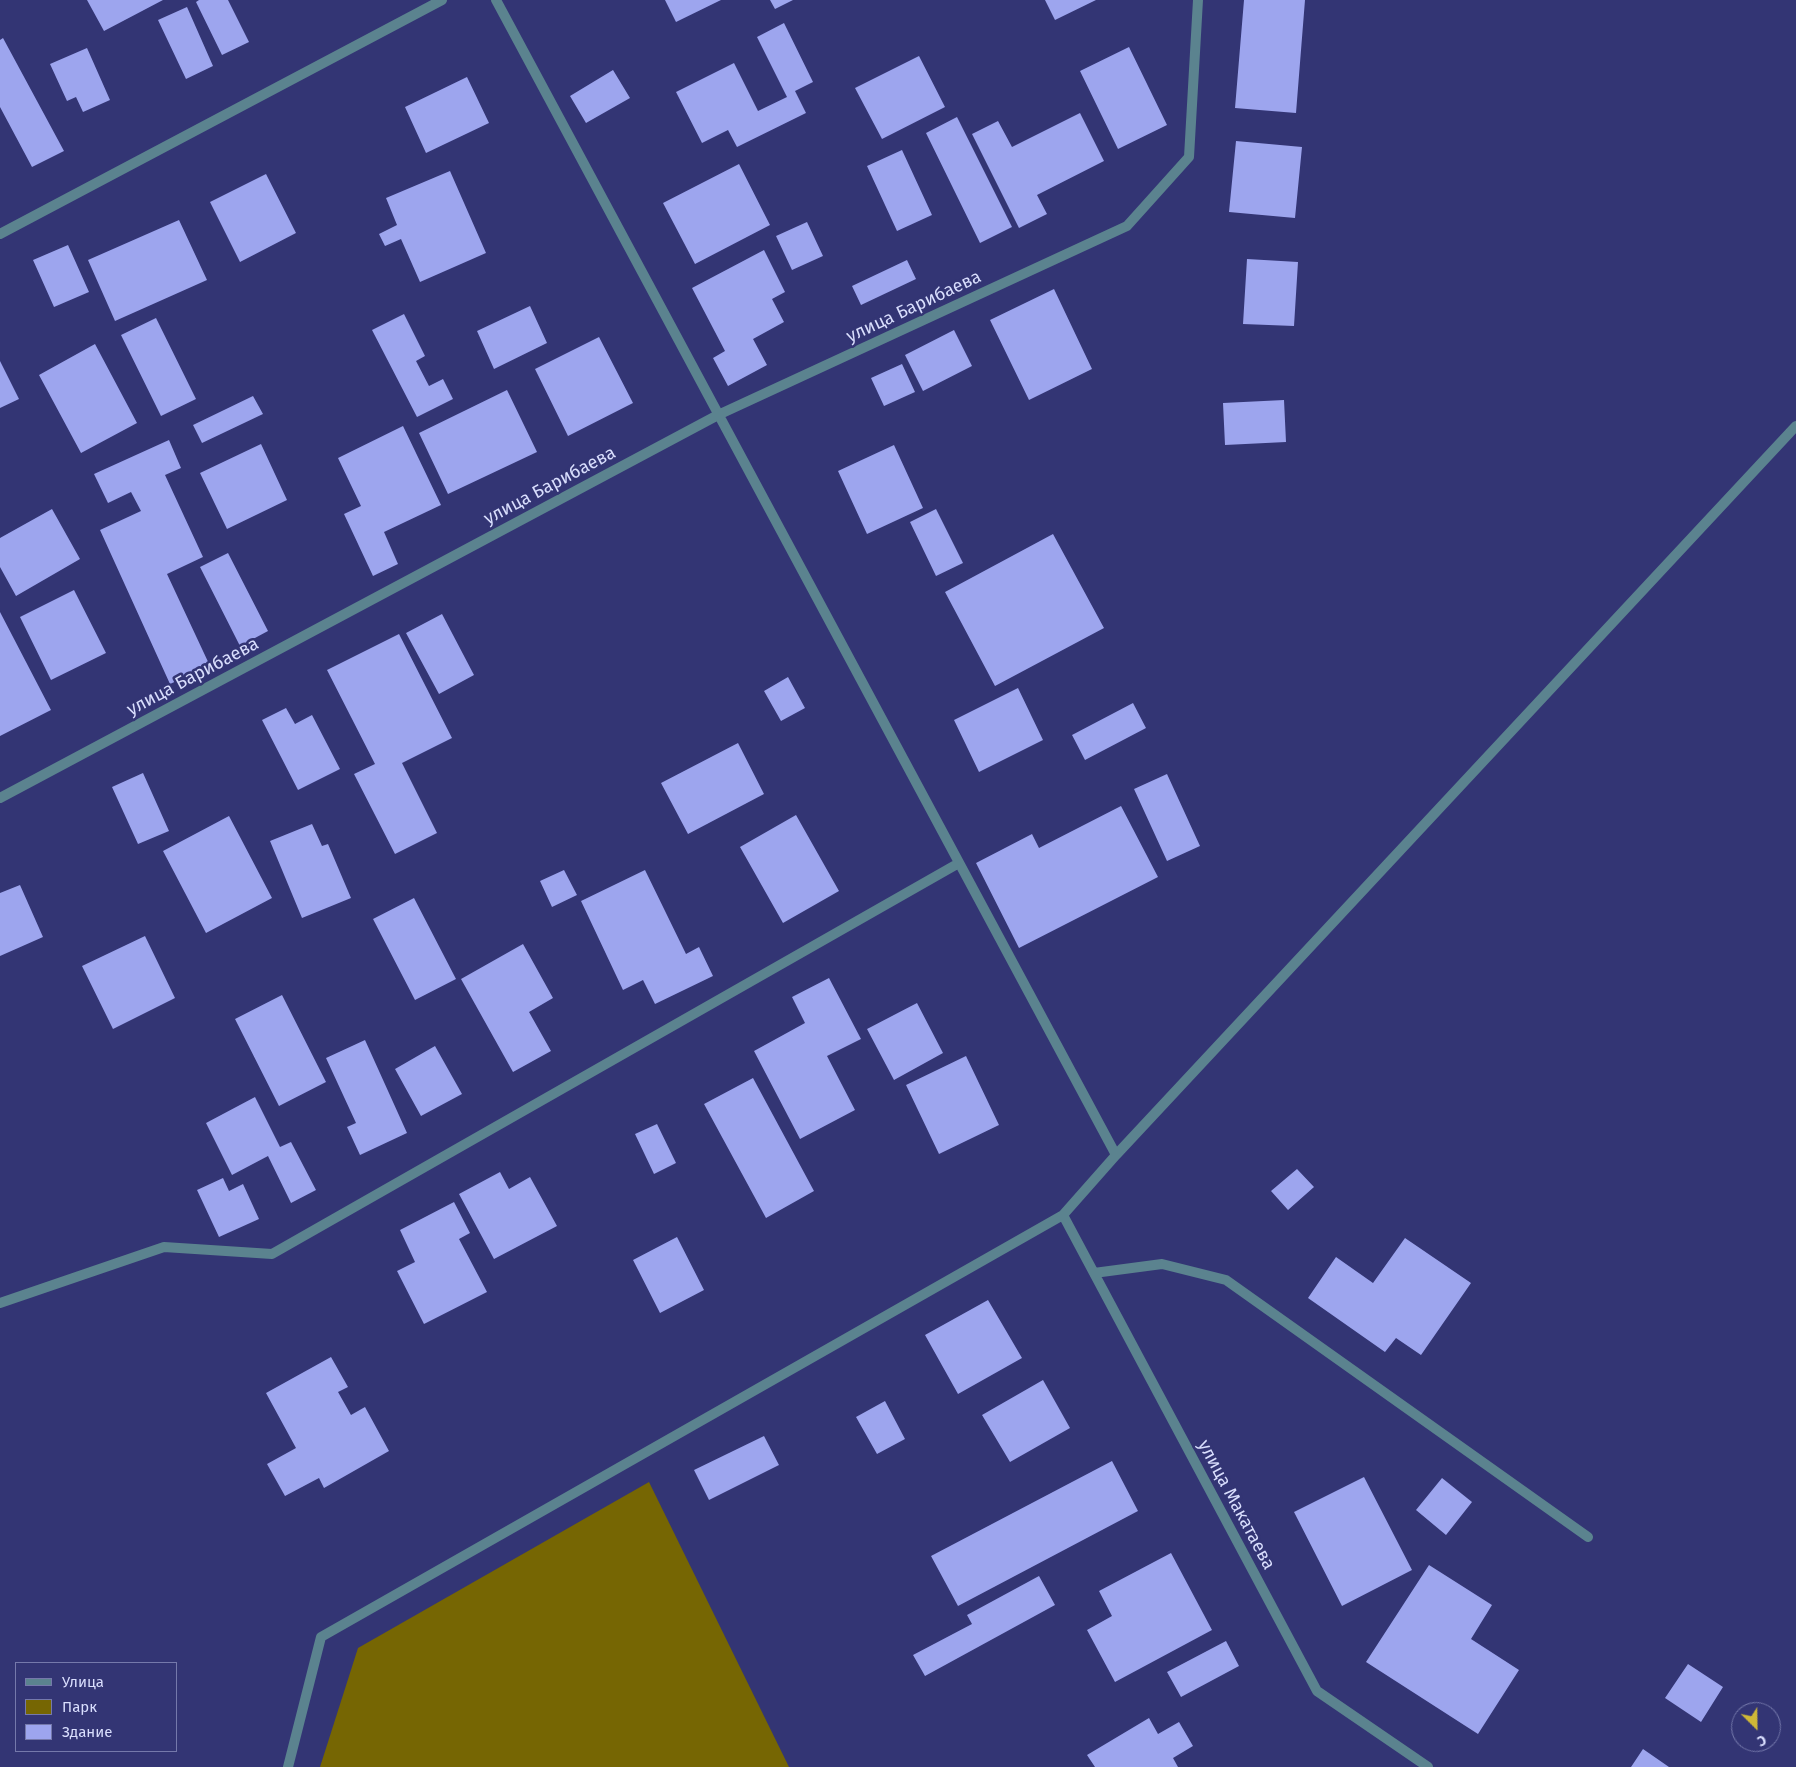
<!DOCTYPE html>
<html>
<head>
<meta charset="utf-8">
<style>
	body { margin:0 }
	#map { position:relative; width:1796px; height:1767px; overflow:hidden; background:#333574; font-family:"Fira Sans",sans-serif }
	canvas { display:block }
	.legend { position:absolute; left:15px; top:1662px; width:162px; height:90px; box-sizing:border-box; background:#333574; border:1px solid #7579ab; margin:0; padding:6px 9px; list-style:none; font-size:15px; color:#d9defd }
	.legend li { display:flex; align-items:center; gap:10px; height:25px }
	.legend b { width:25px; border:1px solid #7579ab }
	.north { position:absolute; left:1731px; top:1702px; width:50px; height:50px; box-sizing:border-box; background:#333574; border:1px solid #7579ab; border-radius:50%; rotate:157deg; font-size:14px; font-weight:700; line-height:20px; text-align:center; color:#d9defd }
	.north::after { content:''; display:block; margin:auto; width:18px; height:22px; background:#cfb837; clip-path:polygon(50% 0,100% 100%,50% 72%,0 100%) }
</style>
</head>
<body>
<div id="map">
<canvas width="1796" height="1767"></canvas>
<ul class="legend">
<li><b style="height:6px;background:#5b838f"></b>Улица</li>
<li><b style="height:14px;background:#766603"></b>Парк</li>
<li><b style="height:14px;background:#9da5ee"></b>Здание</li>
</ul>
<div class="north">С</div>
</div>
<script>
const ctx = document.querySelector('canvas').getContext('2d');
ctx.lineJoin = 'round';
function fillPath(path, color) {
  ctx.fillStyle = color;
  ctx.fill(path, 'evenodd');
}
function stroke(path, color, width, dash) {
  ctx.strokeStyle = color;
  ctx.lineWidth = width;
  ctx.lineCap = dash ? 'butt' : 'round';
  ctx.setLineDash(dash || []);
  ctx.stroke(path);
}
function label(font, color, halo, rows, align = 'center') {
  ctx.font = font + ' "Fira Sans",sans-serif';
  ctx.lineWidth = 5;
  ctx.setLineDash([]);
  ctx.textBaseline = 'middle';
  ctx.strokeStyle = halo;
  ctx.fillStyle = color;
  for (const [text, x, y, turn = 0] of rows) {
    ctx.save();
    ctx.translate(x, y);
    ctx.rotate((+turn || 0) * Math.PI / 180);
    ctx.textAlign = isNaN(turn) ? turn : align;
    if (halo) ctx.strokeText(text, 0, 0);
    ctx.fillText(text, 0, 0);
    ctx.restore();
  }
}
fillPath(new Path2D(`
	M649,1482L789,1767H320L358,1648Z`), '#766603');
fillPath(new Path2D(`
	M87,0H163L104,31Z
	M199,0H228L249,42L222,55L196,2Z
	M665,0H721L676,22Z
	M770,0H793L775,9Z
	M1045,0H1096L1055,20Z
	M1244,0H1305L1296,113L1235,108Z
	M187,7L213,66L186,79L158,20Z
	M784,23L813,82L795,91L806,113L737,147L728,130L702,143L676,92L734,63L758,111L787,97L757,37Z
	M3,38L64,151L32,167L0,107V40Z
	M1129,47L1167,125L1118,149L1080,71Z
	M87,48L110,100L83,112L76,97L67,101L50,64Z
	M919,56L945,107L882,139L855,88Z
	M613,70L630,98L586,123L570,96Z
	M467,77L489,123L426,153L405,107Z
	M1080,113L1104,161L1037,195L1047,214L1019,228L972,134L998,121L1012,147Z
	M957,117L1012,227L980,243L926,133Z
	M1236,141L1302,147L1295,218L1229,212Z
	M902,150L932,215L897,231L867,166Z
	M739,164L770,225L695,264L663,203Z
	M450,171L486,253L420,282L401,239L385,246L379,234L397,225L386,198Z
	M266,174L296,233L240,262L210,202Z
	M179,220L207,280L115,321L88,260Z
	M807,222L823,256L792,270L776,236Z
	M68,245L89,292L54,307L33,260Z
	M764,250L785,292L772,299L784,322L753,339L767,365L728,386L713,358L725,351L692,288Z
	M1247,259L1298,262L1294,326L1243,324Z
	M907,260L916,279L861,305L852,286Z
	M1054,289L1092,369L1029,400L990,320Z
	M530,306L547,343L494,369L477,331Z
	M404,314L425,356L416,361L429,386L443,379L453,399L417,417L372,330Z
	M156,318L196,399L161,416L121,335Z
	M954,330L972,366L923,391L905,355Z
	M599,337L633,403L568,436L535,369Z
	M95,344L137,423L81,453L39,375Z
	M0,361L19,399L0,408Z
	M902,364L915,392L884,406L871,378Z
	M507,390L537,452L448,494L419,433Z
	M253,396L263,414L202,443L193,425Z
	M1284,400L1286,442L1225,445L1223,403Z
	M403,426L441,505L384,532L398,564L373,576L344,514L361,506L338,458Z
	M169,440L181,468L165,475L203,557L167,574L210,666L170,684L100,530L141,511L131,492L108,503L94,474Z
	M261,444L287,500L227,529L200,473Z
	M894,445L923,508L867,534L838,471Z
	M52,509L80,559L16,596L0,567V538Z
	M936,509L963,563L936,576L910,522Z
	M1053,534L1104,628L995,686L945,592Z
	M228,553L268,631L240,646L200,567Z
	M74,590L106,653L51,680L20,617Z
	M0,612L51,710L0,736Z
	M442,614L474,675L439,694L406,633Z
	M399,634L452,738L402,763L437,833L395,854L354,774L375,764L327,670Z
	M788,677L805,708L781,721L764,691Z
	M1018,688L1043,740L979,772L954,720Z
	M1133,703L1146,728L1085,760L1072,735Z
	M286,708L295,724L312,715L340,769L298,790L262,720Z
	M738,743L764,794L688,834L661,783Z
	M143,773L169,831L138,844L112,787Z
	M1167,774L1200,846L1167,861L1134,789Z
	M1121,806L1158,877L1019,948L976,863L1032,834L1039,848Z
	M796,815L839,891L783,923L740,847Z
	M229,816L272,898L206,933L163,851Z
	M312,824L322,846L328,844L351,898L302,918L270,841Z
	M564,870L577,895L552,907L540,881Z
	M645,870L686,954L699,947L713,976L655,1004L643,980L623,990L581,901Z
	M20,885L43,937L0,956V893Z
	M414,898L456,979L415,1000L373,919Z
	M145,936L175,998L113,1029L82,966Z
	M523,944L553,998L529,1012L551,1051L513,1072L461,979Z
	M829,978L861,1039L827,1056L855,1110L800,1139L754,1051L805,1023L792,997Z
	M282,995L326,1082L279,1106L235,1019Z
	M917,1003L943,1053L894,1080L867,1029Z
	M365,1040L407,1133L360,1155L347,1127L356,1123L326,1058Z
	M435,1046L462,1094L421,1116L395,1069Z
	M966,1056L999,1125L939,1154L906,1085Z
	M753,1078L814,1191L766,1218L704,1104Z
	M255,1097L280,1147L291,1142L316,1190L291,1203L268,1156L232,1175L206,1123Z
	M657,1124L676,1163L654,1174L635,1134Z
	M1297,1169L1314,1187L1288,1210L1271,1191Z
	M500,1172L509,1189L530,1177L557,1226L494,1259L459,1194Z
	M223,1178L229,1191L243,1184L259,1219L219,1237L197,1190Z
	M454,1202L470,1233L459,1239L487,1292L424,1324L397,1271L415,1262L400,1230Z
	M677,1237L704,1290L660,1313L633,1260Z
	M1405,1238L1471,1283L1421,1355L1396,1338L1385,1352L1308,1298L1336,1257L1373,1283Z
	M988,1300L1022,1358L958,1394L925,1335Z
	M331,1357L348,1387L338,1392L351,1415L365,1407L389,1451L324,1488L319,1478L285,1496L267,1464L296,1448L266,1393Z
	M1043,1380L1070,1428L1010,1462L982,1415Z
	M885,1401L905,1439L877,1454L856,1417Z
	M764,1436L779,1465L709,1500L694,1470Z
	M1112,1461L1138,1511L958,1606L931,1556Z
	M1364,1477L1412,1570L1342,1606L1294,1512Z
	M1442,1478L1472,1502L1446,1535L1416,1510Z
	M1171,1553L1212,1630L1115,1682L1087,1630L1112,1616L1099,1591Z
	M1429,1565L1492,1605L1471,1639L1519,1670L1478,1734L1366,1662Z
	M1039,1576L1055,1605L925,1676L913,1655L972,1624L967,1615Z
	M1226,1641L1239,1666L1181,1697L1167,1672Z
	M1688,1664L1723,1687L1701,1722L1665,1698Z
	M1149,1718L1158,1734L1179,1722L1193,1746L1173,1758L1178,1767H1095L1087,1755Z
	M1643,1749L1669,1767H1631Z`), '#9da5ee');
stroke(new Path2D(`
	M496,0L1116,1155
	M0,234L442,0
	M0,798L718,415L1127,226L1189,157L1198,0
	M1063,1215L1317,1691L1428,1767
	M1094,1273L1162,1264L1226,1280L1588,1537
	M0,1303L164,1247L272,1254L959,863
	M288,1767L321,1637L1063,1215L1116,1155L1796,426`), '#5b838f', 10);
label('18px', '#d9defd', '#333574', [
	["улица Барибаева",914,307,-25],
	["улица Барибаева",550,486,-28],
	["улица Барибаева",193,677,-28],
	["улица Макатаева",1236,1505,62]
]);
</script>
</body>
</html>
